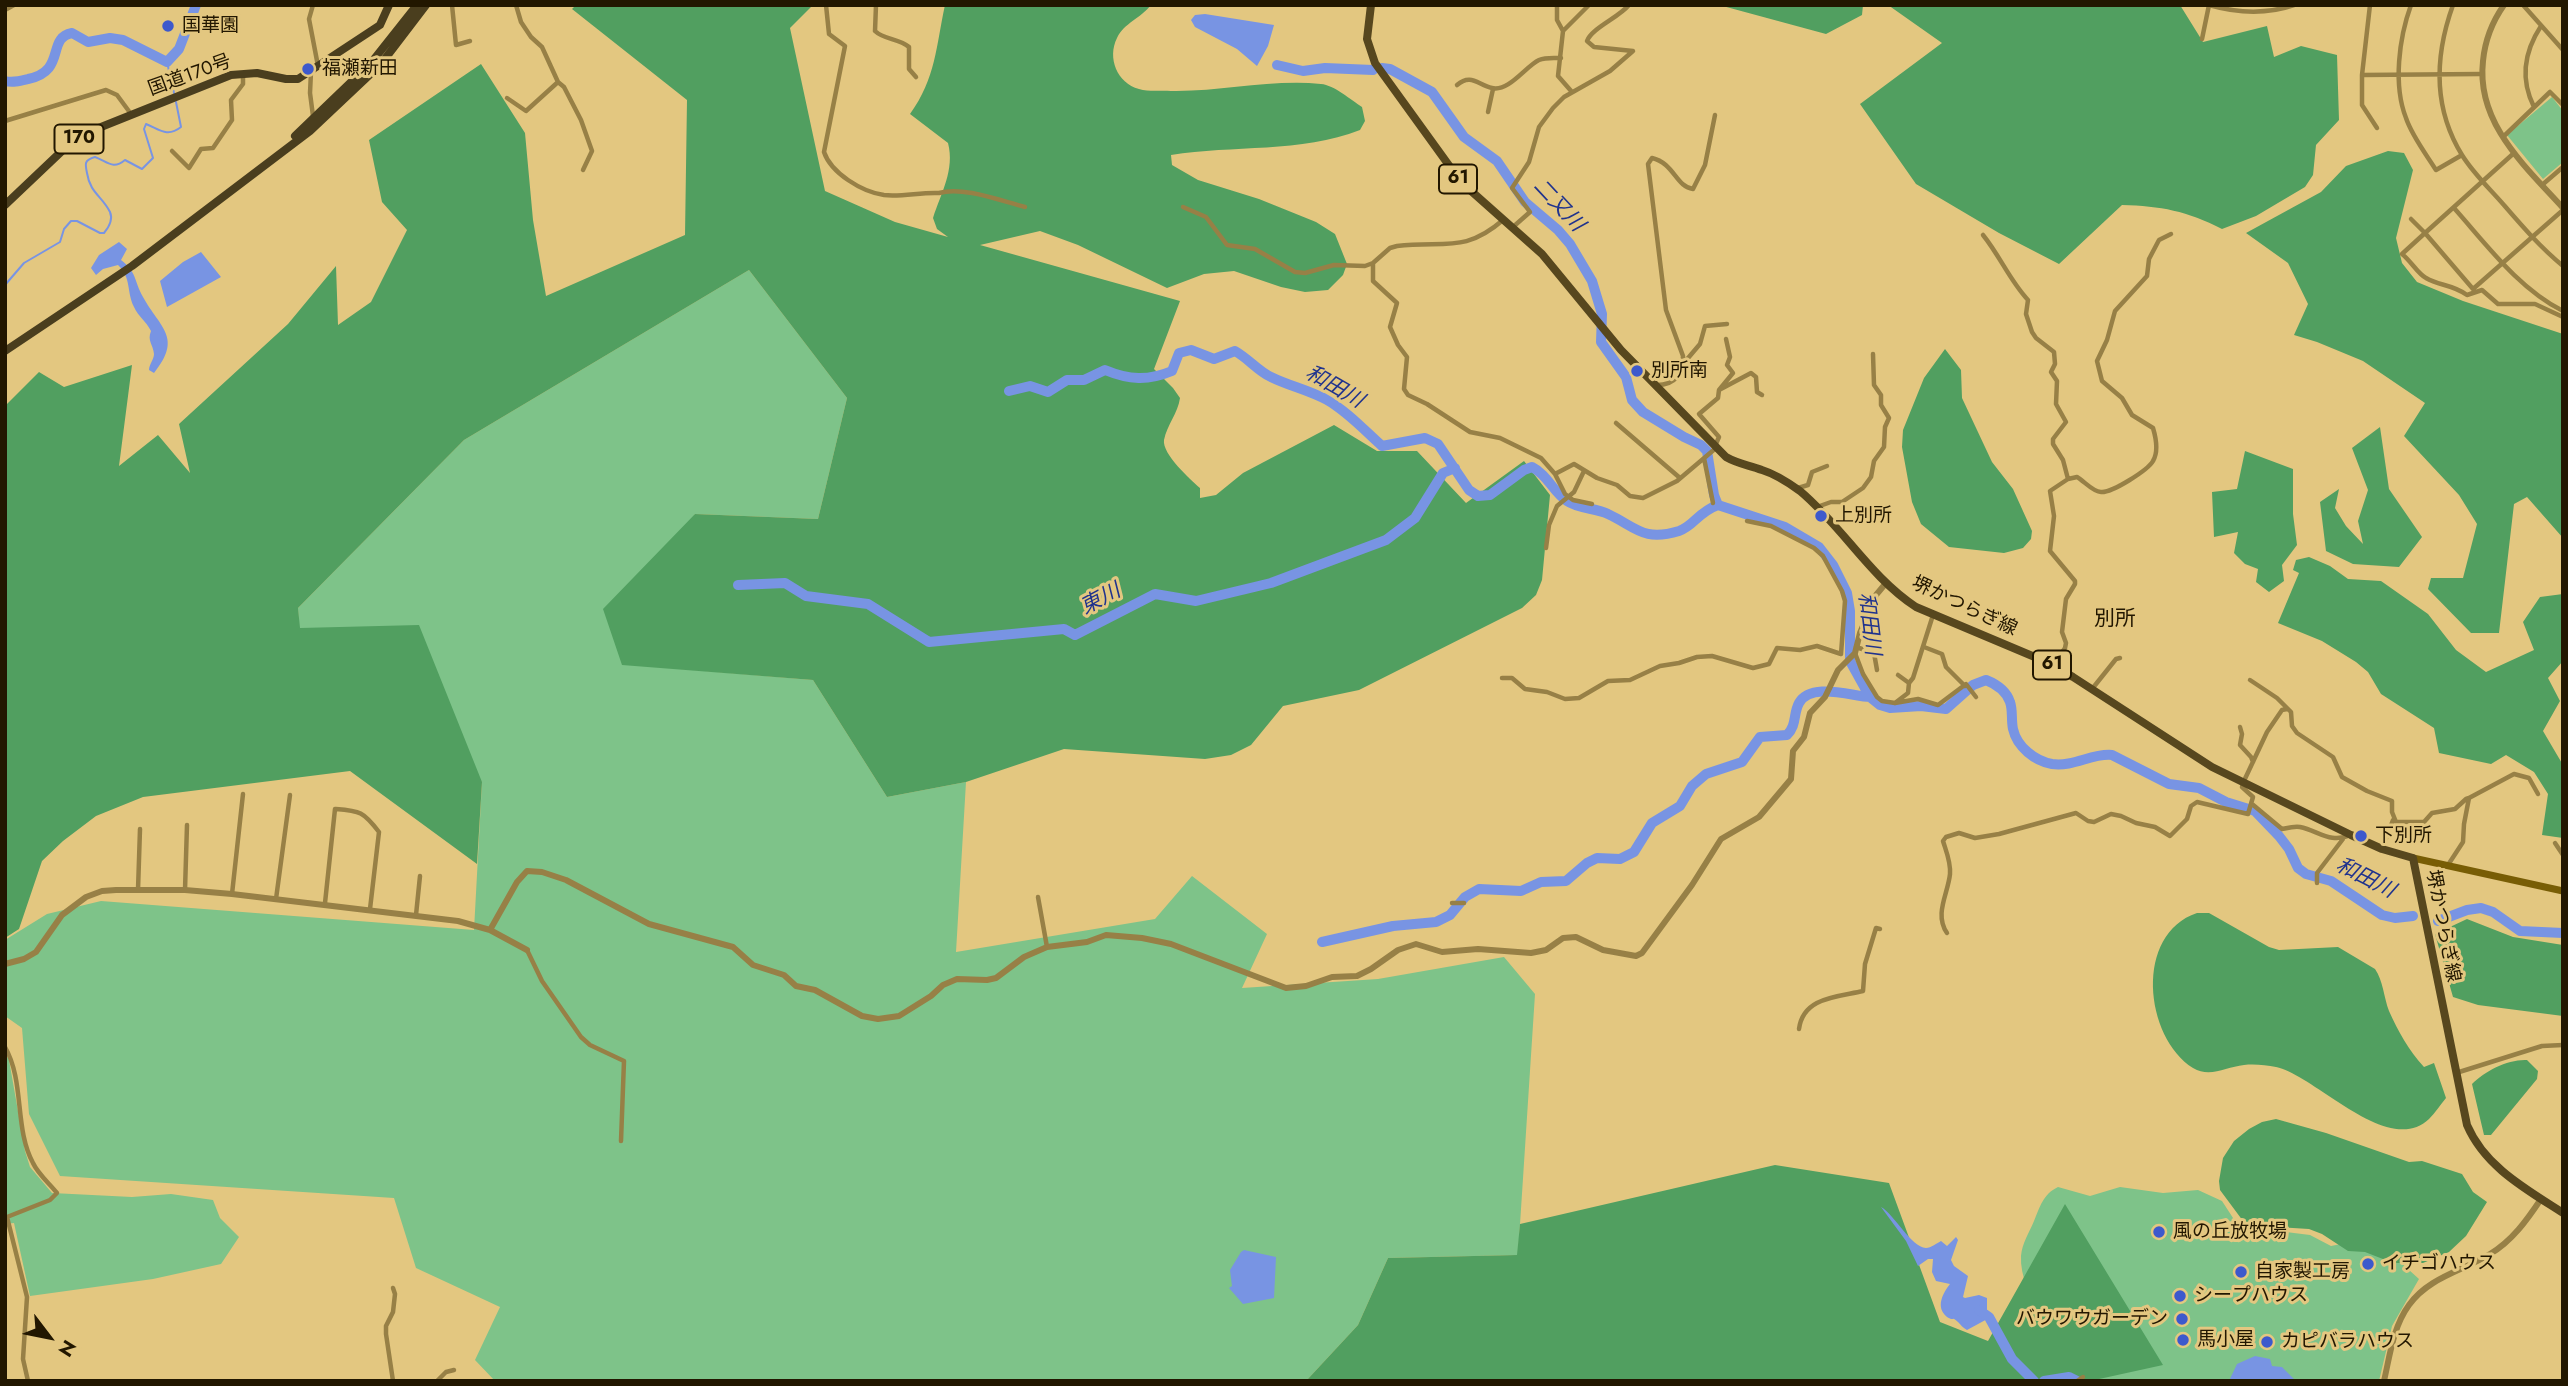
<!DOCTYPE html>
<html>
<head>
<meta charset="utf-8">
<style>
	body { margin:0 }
	#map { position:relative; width:2568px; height:1386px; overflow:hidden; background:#e3c780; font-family:Jost,sans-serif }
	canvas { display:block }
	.frame { position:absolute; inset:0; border:7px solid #221700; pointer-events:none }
	.north { position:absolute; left:14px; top:1302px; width:70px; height:70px; -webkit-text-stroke:5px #e3c780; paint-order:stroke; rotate:122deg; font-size:19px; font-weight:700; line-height:28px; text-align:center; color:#221700 }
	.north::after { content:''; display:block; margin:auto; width:24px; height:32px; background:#221700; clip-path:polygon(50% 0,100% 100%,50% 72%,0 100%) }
</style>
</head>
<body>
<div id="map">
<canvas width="2568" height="1386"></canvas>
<div class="frame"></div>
<div class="north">N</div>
</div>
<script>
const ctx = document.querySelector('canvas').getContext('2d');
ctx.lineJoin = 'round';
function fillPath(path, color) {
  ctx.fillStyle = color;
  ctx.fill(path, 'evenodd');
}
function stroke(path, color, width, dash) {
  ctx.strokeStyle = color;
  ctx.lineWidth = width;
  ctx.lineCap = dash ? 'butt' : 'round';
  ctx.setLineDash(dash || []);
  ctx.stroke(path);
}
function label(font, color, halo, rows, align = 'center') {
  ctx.font = font + ' Jost,"Noto Sans JP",sans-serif';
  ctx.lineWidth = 6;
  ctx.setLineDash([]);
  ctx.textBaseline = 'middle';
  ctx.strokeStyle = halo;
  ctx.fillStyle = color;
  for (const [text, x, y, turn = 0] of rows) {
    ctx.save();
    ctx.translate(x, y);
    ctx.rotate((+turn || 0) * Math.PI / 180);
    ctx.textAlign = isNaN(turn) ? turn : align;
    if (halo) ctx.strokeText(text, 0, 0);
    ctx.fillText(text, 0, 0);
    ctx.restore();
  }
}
fillPath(new Path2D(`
	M2552,97L2563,111V162L2543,179L2507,135Z
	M749,270L847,398L818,519L695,514L622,664L813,680L887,797L966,782L956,952L1155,919L1192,876L1267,934L1242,988L1378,979L1504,957L1535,994L1518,1255L1388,1258L1358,1325L1306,1381H495L475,1360L500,1307L416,1268L394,1198L60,1176L29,1114L22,1028L5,1016V940L47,914L101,901L474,930L482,782L299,628L298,608L464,440Z
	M5,1053L9,1060L25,1151L30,1167L52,1193L132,1197L171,1194L213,1200L220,1218L239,1237L221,1264L153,1279L30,1296L14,1223L5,1224Z
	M2058,1187L2090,1196L2120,1187L2163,1193L2198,1190L2222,1201L2235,1221L2251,1233L2270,1230L2310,1235L2331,1246L2341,1244L2398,1260L2419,1279L2392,1326L2379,1381H2082C2062,1348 2019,1295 2021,1256C2022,1243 2029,1233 2034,1221C2040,1207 2043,1194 2058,1187Z`), '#7ec389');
fillPath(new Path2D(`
	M576,5H813L790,28L825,191L895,222L948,237L937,229L933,218C941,193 955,170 948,143L910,114C936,78 936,46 945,5H1151C1141,18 1124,23 1117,38C1107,58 1117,83 1139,89C1149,92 1161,90 1171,91C1221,92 1271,79 1321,84C1334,85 1351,100 1362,107L1365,121L1360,130C1301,153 1233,145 1171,155L1172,165L1198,180L1259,199L1316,222L1335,234L1347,264L1343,275L1328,290L1305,292L1281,287L1234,271L1204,274L1167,288L1078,245L1040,231L980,245L1180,301L1154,369L1173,388L1180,398C1178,413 1167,425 1164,440C1162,454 1190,479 1200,488V498L1216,495L1243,473L1334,425L1377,451H1417L1466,503L1524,461L1550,495L1542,580L1536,595L1522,608L1359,690L1283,706L1251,745L1231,755L1205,759L1064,749L966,782L887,797L813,680L622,665L603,609L695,514L818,519L847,398L749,270L464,440L298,608L300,628L419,625L482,782L477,864L350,771L143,797L96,816L63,841L42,861L19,929L5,938V406L39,372L64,387L132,365L119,466L158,435L190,473L179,424L288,324L336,266L338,325L371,302L407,230L382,202L369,140L481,64L525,133L533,220L546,296L685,235L687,100L572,9Z
	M1719,5H1863L1862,15L1826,34Z
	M1888,5H2180L2203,42L2267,26L2274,57L2301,46L2337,55L2339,120L2316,145L2313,175L2305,187L2256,216L2222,229C2187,211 2161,206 2122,205L2059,264L1999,233L1916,184L1860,104L1942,43Z
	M2388,151L2404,153L2413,170L2396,238L2402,263L2417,282L2463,301L2563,334V538L2527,497L2514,504L2499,633H2471L2428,589L2431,578H2463L2477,524L2459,495L2404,436L2425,403L2363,361L2317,342L2294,335L2308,304L2288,263L2246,233L2321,192L2346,166Z
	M1945,349L1961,370L1962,398L1992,462L2013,489L2032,531L2031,539L2023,548L2004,553L1949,547L1921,524L1912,502L1902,447L1903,430L1924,378Z
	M2380,427L2389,489L2422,537L2399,567L2353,564L2326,551L2320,502L2339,489L2335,508L2346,526L2363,544L2358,521L2368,490L2352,448Z
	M2245,451L2293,469V514L2297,545L2282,565L2284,581L2269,592L2256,582L2258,569L2245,564L2234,553L2238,532L2214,537L2212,492L2237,489Z
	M2309,557L2330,566L2348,579L2381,581L2428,614L2456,650L2486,672L2534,650L2523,622L2540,597L2563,594V661L2548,678L2560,701L2543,731L2563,765V838L2542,835L2548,794L2534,772L2506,755L2491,764L2439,753L2434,728L2381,694L2368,672L2356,662L2322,641L2278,623L2299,573L2293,570L2296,560Z
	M2197,913H2209L2269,947L2279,950L2338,947L2375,969C2383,980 2384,998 2389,1011C2398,1031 2409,1051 2424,1067L2434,1063L2446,1098C2440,1105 2435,1113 2429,1119C2388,1158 2315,1075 2276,1067C2266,1065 2254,1064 2244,1065C2226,1067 2210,1078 2193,1068C2144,1037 2134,934 2197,913Z
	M2467,919L2513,937L2563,945V1016L2478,1005L2453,997L2435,934Z
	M2527,1060L2538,1071L2537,1079L2491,1135H2484L2472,1084C2485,1071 2508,1059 2527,1060Z
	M2276,1119L2326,1133L2409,1162L2422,1161L2462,1174L2473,1192L2487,1202L2466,1236L2449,1252L2423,1263H2393L2365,1252L2348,1251L2322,1234L2309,1229L2261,1226L2243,1221L2220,1190L2219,1181L2223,1158L2234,1141L2249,1129L2262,1122Z
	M1775,1165L1889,1183L1940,1322L1988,1341L2065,1204L2163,1365L2090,1381H1306L1358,1325L1388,1258L1517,1255L1520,1224Z`), '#519f60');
fillPath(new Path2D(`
	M1205,14L1274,25L1268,46L1257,66L1237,49L1195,27L1191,20L1195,15Z
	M119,242L127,249L121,260C137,272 134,281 143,297C160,328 183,337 154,373L149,370C149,365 154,359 154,354C153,344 147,341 151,331C146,321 138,316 134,307C126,290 132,279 118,265L103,269L96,275L91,268L99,255Z
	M201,252L221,277L167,307L160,281L183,262Z
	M1881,1207C1894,1214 1911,1247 1926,1248C1931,1248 1937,1243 1941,1241L1947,1246L1956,1237L1958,1240L1951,1260L1954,1266L1968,1276L1963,1297L1965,1298L1979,1295L1987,1298V1310L1991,1317L1967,1330C1963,1328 1961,1325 1958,1322C1951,1315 1955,1322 1947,1317C1935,1307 1943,1293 1950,1284L1936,1281L1932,1272L1933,1259H1928L1918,1266L1906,1241Z
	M1244,1250L1276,1257L1274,1298L1243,1304L1229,1288L1232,1286L1230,1270L1241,1252Z
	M2255,1356L2270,1359L2272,1366L2282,1367L2296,1381H2229L2237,1364Z`), '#7894e3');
stroke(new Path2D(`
	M167,62L174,93
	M5,285L24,263L60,242L64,229L71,221H77L100,233H104C109,227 113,219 110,212C102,196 90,193 87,173C85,164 84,160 95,157C108,162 113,170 125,160L142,169L153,158L144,129L146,124C159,129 167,138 181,127L176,102`), '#7894e3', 2);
stroke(new Path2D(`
	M1277,65L1303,71L1325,68L1373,70
	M1382,68L1390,69L1432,92L1464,137L1497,161L1525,202L1558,230L1570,244L1592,281L1602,314L1601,342L1626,377L1632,400L1643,412L1684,437L1701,445L1707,451L1714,495L1718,505
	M5,81C13,83 20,81 28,79C67,71 46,38 72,33L88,42L110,38L123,40L167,62L179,49L196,5
	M1009,391L1030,386L1048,392L1067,380H1084L1105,370C1129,380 1148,381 1172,371L1179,353L1191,350L1214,359L1235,351C1249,359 1258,371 1271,377C1289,386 1309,390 1327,400C1348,412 1364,430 1382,446L1425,438L1438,444L1469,490L1478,496L1490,495L1524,470L1532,467C1548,475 1553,492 1567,501C1578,509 1596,508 1608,514C1636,527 1643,542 1679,531C1694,526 1698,512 1718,505L1785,527L1819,547L1833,565L1847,593L1850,611V661L1870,697L1880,705L1890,708L1921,706L1946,709L1973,685L1986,680C1996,684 2006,690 2010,702C2013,710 2011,720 2013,729C2017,747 2035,761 2052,764C2074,767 2092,753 2112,755L2169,784L2199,788L2226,802L2255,811L2279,836L2289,849L2298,868L2306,874L2331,881L2382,915L2395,918L2413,916
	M738,585L785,583L806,596L868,604L929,642L1064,629L1075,635L1155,594L1196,601L1271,583L1386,540L1415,518L1443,473L1455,468
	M2438,921L2467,910L2481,908L2493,912L2520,931L2563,933
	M1322,942L1393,926L1436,922L1450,915L1465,897L1479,889L1521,891L1541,882L1566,881L1587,863L1597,858L1620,859L1634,852L1652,823L1680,806L1692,786L1706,774L1742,762L1760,737L1787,735C1797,725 1793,714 1799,703C1811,682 1851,696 1870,697
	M1979,1310L1989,1317L2012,1359L2034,1381
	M2044,1381L2069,1377L2077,1381`), '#7894e3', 10);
stroke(new Path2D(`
	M313,5L309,19L318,66
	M452,5L456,45L470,41
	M516,5L521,22L531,37L542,47L558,82L564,87L581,120L592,151L583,170
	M826,5L829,34L845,46L824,152C831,173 862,192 884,195C902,197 921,192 939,193C963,186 1001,201 1025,207
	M876,5L875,31C884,40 899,38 909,47V69L916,77
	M1557,5V20L1563,31L1558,76L1572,92
	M2209,5C2237,13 2265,15 2294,5
	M2370,5L2362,75V105L2377,128
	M2411,5C2399,38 2393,85 2406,118C2412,136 2426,154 2436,170L2462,155
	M2453,5C2435,55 2433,108 2462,155C2473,173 2489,188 2503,204C2522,226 2540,247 2563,266
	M2523,5L2563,50
	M5,10L14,5
	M1563,31L1589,5
	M2202,39L2209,5
	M311,72L310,93L313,116
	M2362,75L2481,74
	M1457,85C1471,73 1478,85 1492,88C1509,92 1526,66 1539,60C1546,57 1554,58 1561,58
	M507,98L526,111L558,82
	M2534,107C2520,79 2524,52 2541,26
	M1488,112L1493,89
	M5,121L106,90L117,95L131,114
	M2503,137L2550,92L2563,105
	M172,151L189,168L201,149L213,148L232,120L231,100L243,84V74
	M2514,153L2425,233L2473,289L2563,210
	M2542,185L2563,167
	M1183,207L1206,217L1227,245L1255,249L1295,272L1305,273L1334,265L1365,266L1373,263L1390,248L1397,246C1443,240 1464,254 1503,220
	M2454,208C2487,245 2518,288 2563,311
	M2411,219L2425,233L2402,254C2411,261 2418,274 2426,278C2439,286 2452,284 2467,295L2482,290L2498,304H2535L2563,317
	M1513,227L1530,212L1512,188L1529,162L1539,127L1553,108L1564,97L1610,71L1633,51L1594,47L1587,41C1592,28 1618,18 1629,5
	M1983,235C2000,256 2010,281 2028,300L2026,314L2032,332L2036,338L2054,352L2055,364L2051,372L2057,381L2056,404L2066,422L2053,439V444L2063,460L2068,479L2050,491L2054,516L2050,551L2075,581V584L2066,599L2062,632L2066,643L2065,648L2053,665
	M1373,263V281L1397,303L1390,327L1398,345L1407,357L1404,389L1408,395L1427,404L1470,432L1500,438L1541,458L1555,474L1565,494L1573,500L1592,504
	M1683,364L1700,344L1705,326L1727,324
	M1657,385C1675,385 1683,374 1683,356L1666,310L1648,164L1652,158C1674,163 1676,187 1693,189L1705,165L1715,115
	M1719,390L1733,373L1727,365L1730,357L1726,339
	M1616,423L1680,478
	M1715,446L1719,437L1699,414L1718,398L1719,390L1751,373L1756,377L1757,392L1762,395
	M1704,458L1713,503
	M1555,474L1574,464L1597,478L1617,485L1630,496L1643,498L1677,481L1716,448
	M2068,479L2077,477C2084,481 2093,492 2101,492C2112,493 2148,470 2153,461C2159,451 2156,438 2153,428L2132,415L2122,398L2102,381L2097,361L2107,340L2115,311L2147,276L2149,259L2159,240L2171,234
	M1798,488L1808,485L1812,472L1827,466
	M1817,507L1831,502H1842L1863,488L1871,477L1874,461L1884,447L1885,427L1889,418L1881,405V395L1874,385L1873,354
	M1546,548L1549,525L1557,506L1574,492L1584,471
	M1856,647L1874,653
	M1924,647L1942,654L1946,667L1965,686
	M1855,653L1863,674L1877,697L1882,701L1895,703L1918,699L1938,705L1966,684L1976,697
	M1877,670L1874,653L1880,642
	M1898,675L1909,683L1913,678L1933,615
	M1502,678H1512L1525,689L1547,692L1565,699L1579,698L1608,681L1630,680L1660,666L1679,663L1697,657L1712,656L1753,668L1769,664L1777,648L1800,650L1817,646L1841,654L1845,601L1842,591L1823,556L1814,548L1771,526L1747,521
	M2250,680L2277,698L2291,712L2292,726L2297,733L2333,757L2342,777L2367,791L2392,801V812L2396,822H2424L2432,813L2455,809L2466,799L2469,798
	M2092,689L2116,659L2120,658
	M1895,703L1908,693L1909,683
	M2240,727L2242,734L2240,745L2251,757L2253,762
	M2252,804L2282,829C2287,828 2294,826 2300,827C2319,831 2330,844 2351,835
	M2555,843L2563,855
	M2382,849L2393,820
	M2448,865L2463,842L2464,824L2469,798L2514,774L2529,778L2538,794
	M2317,883V873L2343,839
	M138,890L140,829
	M185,890L187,825
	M232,894L243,794
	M1038,897L1047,947
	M276,899L290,795
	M325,903L335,809C360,811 363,811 379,832L370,909
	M1452,903H1464
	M416,915L420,876
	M1947,933C1934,914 1948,894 1950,874C1951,862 1946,851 1943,841L1946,837L1959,833L1975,838L1999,834L2076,813L2088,821L2094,822L2111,814L2121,816L2136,823L2155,827L2170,836L2187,819L2191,806L2197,802L2248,814L2253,797L2242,787L2243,783L2267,732L2282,710L2287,709
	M527,950L542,981L581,1037L590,1045L624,1061L621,1141
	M1799,1029C1803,997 1837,997 1863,991L1865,964L1876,928L1880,929
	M5,1047C25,1082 14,1128 33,1163C38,1174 49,1183 57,1193L50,1200L7,1217L27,1297L23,1359L28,1381
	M2456,1073L2542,1046L2563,1045
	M393,1288L395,1294L393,1312L386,1326V1334L393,1381
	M437,1381L446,1372L454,1370
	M2077,1381L2083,1377`), '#978046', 4.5);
stroke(new Path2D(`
	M2504,5C2492,22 2485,40 2483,61C2476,123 2525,166 2563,208
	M490,930L517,882L527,871L542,872L566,880L649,924L733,947L753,965L784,975L796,986L815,990L862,1016L878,1019L899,1016L931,996L943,985L957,979L987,980L996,978L1024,957L1047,947L1087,942L1106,935L1142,938L1171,944L1286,988L1306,986L1332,977L1357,976L1371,969L1398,950L1416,944L1442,952L1478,949L1531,953L1546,950L1563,938L1576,937L1603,950L1636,956L1642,953L1692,885L1721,839L1759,817L1791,779L1793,751L1804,737L1810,713L1825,697L1838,670L1855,653L1860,633L1876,595L1886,583
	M5,964L24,959L36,952L62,915L86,897L102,891L116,890H185L232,894L458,921L490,930L527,950
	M2384,1381C2390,1355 2393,1327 2409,1305C2429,1277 2463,1271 2490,1254C2512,1241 2527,1220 2541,1199`), '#978046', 6);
stroke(new Path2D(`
	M2413,858L2563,891`), '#785d05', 7);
stroke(new Path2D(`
	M1371,5L1367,39L1375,63L1461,182L1542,254L1621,350L1726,457C1738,464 1749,465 1762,470C1775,474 1789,483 1800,491C1842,526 1870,577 1916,607L2049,663L2073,677L2212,767L2351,835L2382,849L2413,858L2467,1125C2485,1167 2526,1189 2563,1213`), '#57471e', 8);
stroke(new Path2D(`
	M295,136L371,63L417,5
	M5,205L64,149L101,127L231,75L257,73L286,79H298L380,25L389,5
	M5,351L132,266L310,131L381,64L426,5`), '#4a3e1e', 8);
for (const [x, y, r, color] of [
	[168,26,7,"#3d59cc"],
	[308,69,7,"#3d59cc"],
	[1637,371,7,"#3d59cc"],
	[1821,516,7,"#3d59cc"],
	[2361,836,7,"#3d59cc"],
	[2159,1232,7,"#3d59cc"],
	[2368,1264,7,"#3d59cc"],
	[2241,1272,7,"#3d59cc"],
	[2180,1296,7,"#3d59cc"],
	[2182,1319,7,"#3d59cc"],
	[2183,1340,7,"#3d59cc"],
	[2267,1342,7,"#3d59cc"]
]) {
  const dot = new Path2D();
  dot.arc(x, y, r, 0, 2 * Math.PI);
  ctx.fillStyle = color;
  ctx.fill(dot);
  stroke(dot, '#e3c780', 2.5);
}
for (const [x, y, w] of [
	[79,139,49],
	[1458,179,38],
	[2052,665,38]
]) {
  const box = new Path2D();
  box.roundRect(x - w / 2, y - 14.5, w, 29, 5);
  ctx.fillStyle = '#e3c780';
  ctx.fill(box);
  stroke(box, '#221700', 2);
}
label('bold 18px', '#221700', null, [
	["170",79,139],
	["61",1458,179],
	["61",2052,665]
]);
label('19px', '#221700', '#e3c780', [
	["国華園",182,26],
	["福瀬新田",322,69],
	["別所南",1651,371],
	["上別所",1835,516],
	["下別所",2375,836],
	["風の丘放牧場",2173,1232],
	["イチゴハウス",2382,1264],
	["自家製工房",2255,1272],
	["シープハウス",2194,1296],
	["バウワウガーデン",2168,1319,"right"],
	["馬小屋",2197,1340],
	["カピバラハウス",2281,1342]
], 'left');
label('19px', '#221700', '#e3c780', [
	["国道170号",190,76,-20],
	["堺かつらぎ線",1964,607,25],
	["堺かつらぎ線",2442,926,79]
]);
label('italic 21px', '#20338d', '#e3c780', [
	["二又川",1558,206,47],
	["和田川",1334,388,30],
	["東川",1101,600,-28],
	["和田川",1868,624,83],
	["和田川",2365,879,27]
]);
label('21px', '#221700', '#e3c780', [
	["別所",2115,620]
]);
</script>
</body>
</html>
